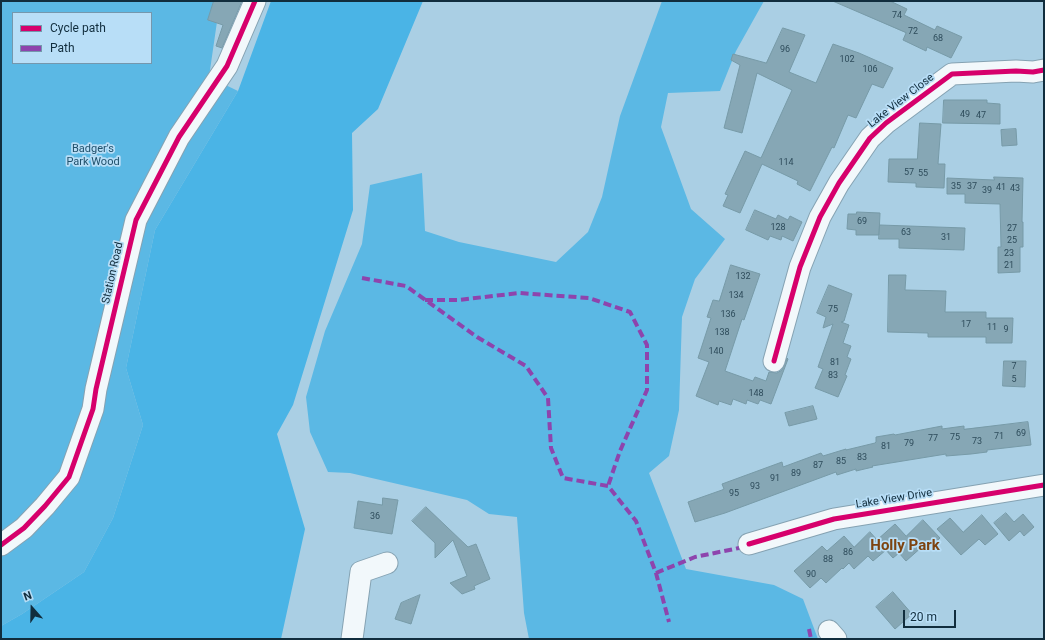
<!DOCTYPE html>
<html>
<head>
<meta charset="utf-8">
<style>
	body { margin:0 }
	#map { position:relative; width:1045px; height:640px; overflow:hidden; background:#aacfe4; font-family:Roboto,sans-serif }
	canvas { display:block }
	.frame { position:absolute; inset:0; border:2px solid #112d3d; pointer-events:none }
	.legend { position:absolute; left:12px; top:12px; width:140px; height:52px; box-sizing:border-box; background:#b8def7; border:1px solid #7597ad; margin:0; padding:5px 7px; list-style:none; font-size:12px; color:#112d3d }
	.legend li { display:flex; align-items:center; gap:8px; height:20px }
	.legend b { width:20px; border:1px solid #7597ad }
	.north { position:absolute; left:12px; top:588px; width:40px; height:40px; -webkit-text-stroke:3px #b8def7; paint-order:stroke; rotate:340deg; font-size:11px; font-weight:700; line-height:16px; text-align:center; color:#112d3d }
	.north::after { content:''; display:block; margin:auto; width:14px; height:18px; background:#112d3d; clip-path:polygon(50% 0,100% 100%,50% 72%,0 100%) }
	.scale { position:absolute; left:903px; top:610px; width:53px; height:18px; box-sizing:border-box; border:2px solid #112d3d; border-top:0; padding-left:5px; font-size:12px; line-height:14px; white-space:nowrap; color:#112d3d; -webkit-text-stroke:3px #b8def7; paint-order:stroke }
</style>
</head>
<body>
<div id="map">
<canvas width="1045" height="640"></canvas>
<div class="frame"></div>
<ul class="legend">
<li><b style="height:5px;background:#d6006c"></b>Cycle path</li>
<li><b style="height:5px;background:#8e44ad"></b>Path</li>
</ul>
<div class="north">N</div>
<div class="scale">20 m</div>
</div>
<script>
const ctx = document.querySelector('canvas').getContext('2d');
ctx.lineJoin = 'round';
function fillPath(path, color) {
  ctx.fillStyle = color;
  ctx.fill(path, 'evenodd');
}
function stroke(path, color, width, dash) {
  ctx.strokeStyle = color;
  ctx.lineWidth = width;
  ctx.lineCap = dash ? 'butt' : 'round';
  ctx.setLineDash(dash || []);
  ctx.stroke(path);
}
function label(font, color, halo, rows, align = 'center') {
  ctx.font = font + ' Roboto,sans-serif';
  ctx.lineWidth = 3.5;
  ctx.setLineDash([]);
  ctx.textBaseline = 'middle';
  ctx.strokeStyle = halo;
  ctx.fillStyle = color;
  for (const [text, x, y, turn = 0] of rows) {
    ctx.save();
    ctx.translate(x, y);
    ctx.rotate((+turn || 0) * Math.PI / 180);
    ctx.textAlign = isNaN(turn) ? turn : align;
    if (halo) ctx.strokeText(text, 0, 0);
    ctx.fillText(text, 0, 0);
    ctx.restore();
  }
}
fillPath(new Path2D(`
	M1,1H220L209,77L238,91L155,230L126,368L143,425L113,518L84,572L22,614L1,626ZM13,13H151V63H13Z
	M662,1H764L736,51L720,91L668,93L661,127L691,209L725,239L695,279L682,317L679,410L669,456L649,473L686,569L774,585L803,599L818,639H529L524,613L517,517L489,514L467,500L350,473L328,472L310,432L306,397L325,331L362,244L370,185L422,173L425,231L459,242L556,262L588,232L602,197L620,116Z`), '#5bb8e4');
fillPath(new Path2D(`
	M271,1H423L378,109L352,133L353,210L293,405L277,434L305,529L281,639H1V626L22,614L84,572L113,518L143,425L126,368L155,230L238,91Z`), '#4ab4e6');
const building = new Path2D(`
	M214,1H242L222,48L216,46L223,25L208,20Z
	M833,1H890L907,9L904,15L935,30L937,26L962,37L951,58L927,47L926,51L903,40L906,33Z
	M783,28L805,35L789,72L816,83L833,44L859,53L893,68L883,88L872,84L856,118L848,115L834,148L832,147L810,191L797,184L798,181L762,164L740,213L723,206L728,195L725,194L745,151L761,158L792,90L757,73L742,133L724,128L740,65L731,60L733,54L766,63Z
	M944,100H987V103L1000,104V124L943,123Z
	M920,123L941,124L938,164H945L944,188L916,187V183L888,182L889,159H917Z
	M1016,129L1017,145L1002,146L1001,130Z
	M994,177L1023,178L1022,222H1023V247H1020V272L998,273V247H1001L1000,204L965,203V194H947V178L994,180Z
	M755,210L776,219L778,215L788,220L790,216L802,222L793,241L782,236L781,240L770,236L768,240L746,230Z
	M857,212L880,213L879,235H856V230L847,229L848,214H856Z
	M880,225L965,228L964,250L899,248V239H879Z
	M731,265L760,274L744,320L742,319L725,371L753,381L755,377L766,381L769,372L777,373L782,370L787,358L788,359L771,404L760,400L758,404L747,400L746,404L733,399L731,405L719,401L718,405L696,396L709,362L698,358L711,318L707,317L713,300L719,301Z
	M889,275H906L905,290L946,291L945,312H986V318H1013L1012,343H986V337H928V333L888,332Z
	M829,285L852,294L844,321L841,322L849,325L843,343L851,346L847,357L851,359L845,375L847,376L838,397L815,388L823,369L818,367L833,324L823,328L826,317L817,313Z
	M1004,361H1026L1025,387L1003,386Z
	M813,406L817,419L789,426L785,413Z
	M1028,422L1031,445L987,450V452L971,454L946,456V454L872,466L873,467L856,471V469L837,475L836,472L725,513L695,522L688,502L722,490L724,489L722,484L782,462L783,467L821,453L823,456L846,449V450L875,443L876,442V437L894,434L895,435L942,426V429L964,426V429Z
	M383,498L398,500L392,534L354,528L358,501L382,505Z
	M426,507L468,547L476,544L490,579L474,586L475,589L462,594L450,583L467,576L453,540L435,558V543L412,521Z
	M1006,513L1014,522L1023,514L1034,527L1024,536L1020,531L1009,541L994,523Z
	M982,515L998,534L985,545L979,539L961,555L937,529L950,518L963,532Z
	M923,520L940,538L927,550L923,546L906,561L899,553L893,558L877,540L895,524L906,536Z
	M870,532L886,550L873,561L868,556L854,569L849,563L843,569L842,568L826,583L821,578L810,588L794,571L822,546L827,551L844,536L854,547Z
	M893,592L912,614L895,629L876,607Z
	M420,595L411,624L395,619L401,603Z`);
fillPath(building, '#86a7b5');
stroke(building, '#779aa7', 1);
const minor = new Path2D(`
	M774,361L800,267L820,217L839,183L870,138L886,123L952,74L1016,71L1033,72L1044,70
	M749,544L834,519L1044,485
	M1,545L24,528L45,506L69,477L93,409L96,389L136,220L179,137L227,66L255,1
	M829,631L836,639
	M352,639L361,572L387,563`);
stroke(minor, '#85a2b2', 23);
stroke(minor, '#f2f8fb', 21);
stroke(new Path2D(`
	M362,278L406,286L477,337L526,366L548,398L551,448L563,478L608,486L636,521L656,573L669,622
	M425,300H458L519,293L589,298L630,312L647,345V390L620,451L608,486
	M656,573L695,557L739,548
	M809,629L811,639`), '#8e44ad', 4, [8, 4]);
stroke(new Path2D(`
	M774,361L800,267L820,217L839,183L870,138L886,123L952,74L1016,71L1033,72L1044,70
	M749,544L834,519L1044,485
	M1,545L24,528L45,506L69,477L93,409L96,389L136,220L179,137L227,66L255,1`), '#d6006c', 5);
label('9px', '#2e4c5b', null, [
	["74",897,16],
	["72",913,32],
	["68",938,39],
	["96",785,50],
	["102",847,60],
	["106",870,70],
	["49",965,115],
	["47",981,116],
	["114",786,163],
	["57",909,173],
	["55",923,174],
	["35",956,187],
	["37",972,187],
	["41",1001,188],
	["43",1015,189],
	["39",987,191],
	["69",862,222],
	["128",778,228],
	["27",1012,229],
	["63",906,233],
	["31",946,238],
	["25",1012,241],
	["23",1009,254],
	["21",1009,266],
	["132",743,277],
	["134",736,296],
	["75",833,310],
	["136",728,315],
	["17",966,325],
	["11",992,328],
	["9",1006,330],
	["138",722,333],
	["140",716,352],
	["81",835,363],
	["7",1014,367],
	["83",833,376],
	["5",1014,380],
	["148",756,394],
	["69",1021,434],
	["71",999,437],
	["75",955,438],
	["77",933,439],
	["73",977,442],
	["79",909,444],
	["81",886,447],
	["83",862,458],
	["85",841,462],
	["87",818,466],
	["89",796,474],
	["91",775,479],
	["93",755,487],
	["95",734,494],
	["36",375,517],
	["86",848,553],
	["88",828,560],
	["90",811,575]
]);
label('11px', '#112d3d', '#b8def7', [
	["Lake View Close",901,101,-38],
	["Station Road",113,273,-77],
	["Lake View Drive",894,499,-9]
]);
label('11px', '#1f4f6a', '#b8def7', [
	["Badger's",93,149],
	["Park Wood",93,162]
]);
label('bold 15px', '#7d4310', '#b8def7', [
	["Holly Park",905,546]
]);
</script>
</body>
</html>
